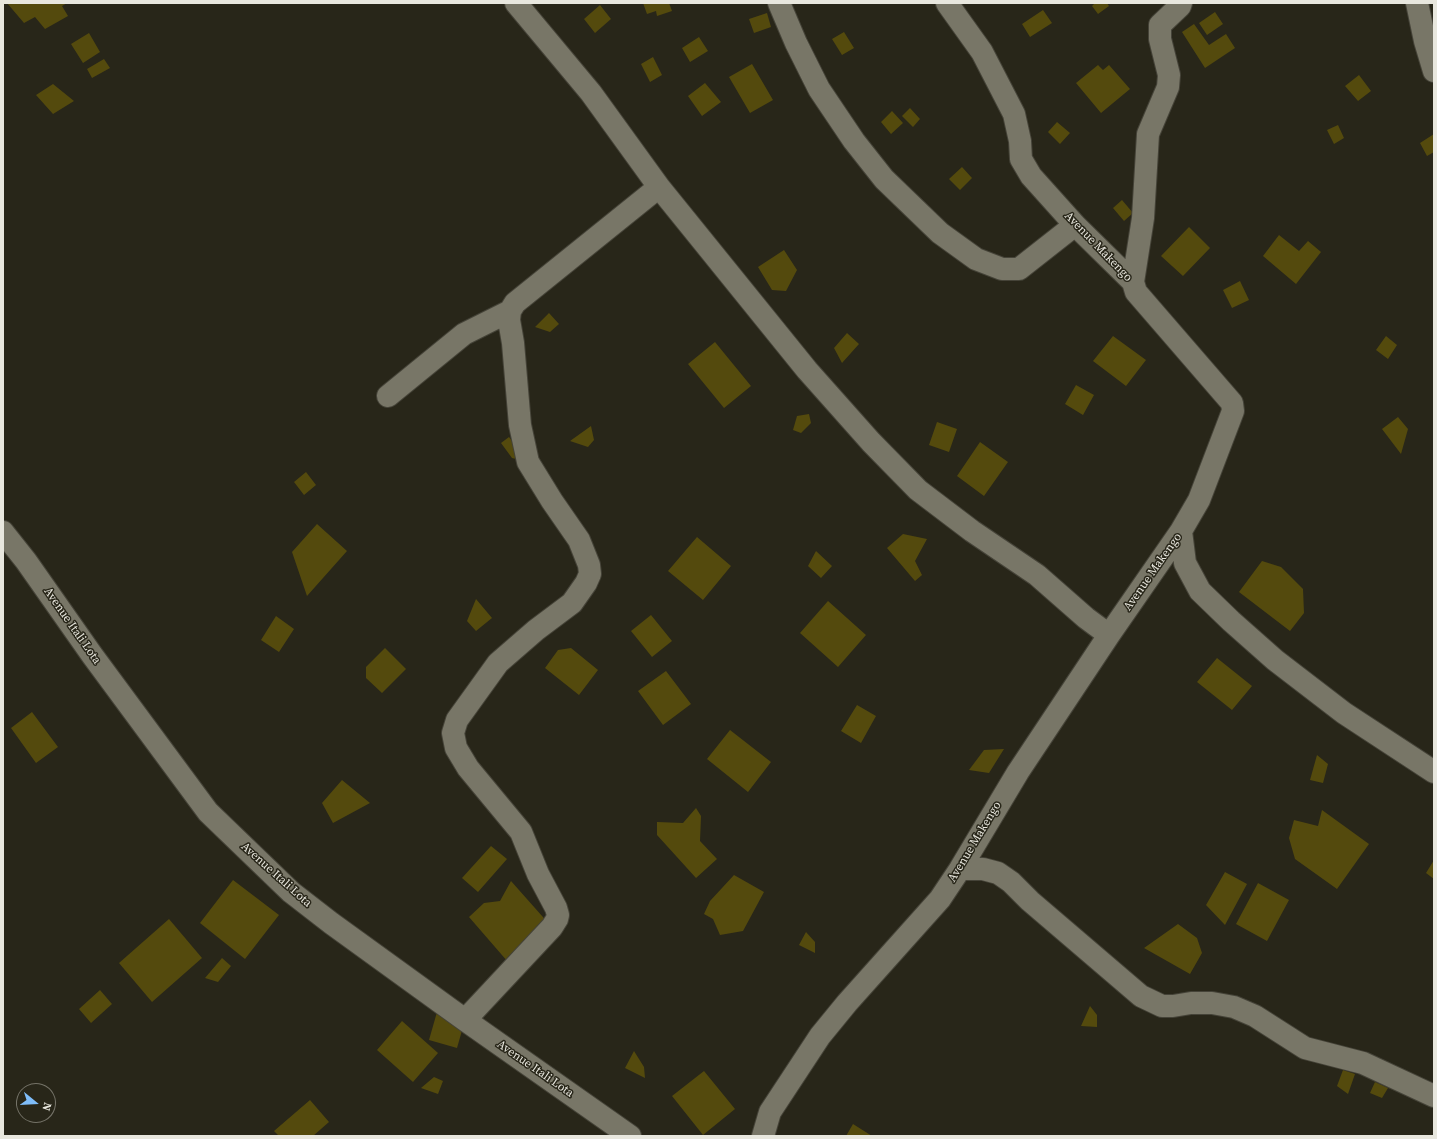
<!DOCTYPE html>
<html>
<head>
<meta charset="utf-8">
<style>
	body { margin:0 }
	#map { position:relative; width:1437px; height:1139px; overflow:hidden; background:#282619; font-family:"Source Serif 4",serif }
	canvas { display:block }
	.frame { position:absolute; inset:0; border:4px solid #e8e7de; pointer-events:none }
	.north { position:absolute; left:16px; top:1083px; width:40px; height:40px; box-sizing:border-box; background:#282619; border:1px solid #757368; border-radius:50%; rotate:108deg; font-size:11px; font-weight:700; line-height:16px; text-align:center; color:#e8e7de }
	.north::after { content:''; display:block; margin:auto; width:14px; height:18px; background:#7fbdf9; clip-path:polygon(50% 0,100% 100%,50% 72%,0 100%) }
</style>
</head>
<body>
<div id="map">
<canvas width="1437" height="1139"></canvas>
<div class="frame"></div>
<div class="north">N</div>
</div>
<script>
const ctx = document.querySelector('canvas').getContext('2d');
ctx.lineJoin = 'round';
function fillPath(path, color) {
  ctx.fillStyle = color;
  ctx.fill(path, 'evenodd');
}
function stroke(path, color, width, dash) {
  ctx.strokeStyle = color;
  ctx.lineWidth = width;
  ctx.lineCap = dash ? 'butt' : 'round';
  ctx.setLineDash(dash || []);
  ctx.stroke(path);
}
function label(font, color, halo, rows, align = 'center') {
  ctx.font = font + ' "Source Serif 4",serif';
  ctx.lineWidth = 3;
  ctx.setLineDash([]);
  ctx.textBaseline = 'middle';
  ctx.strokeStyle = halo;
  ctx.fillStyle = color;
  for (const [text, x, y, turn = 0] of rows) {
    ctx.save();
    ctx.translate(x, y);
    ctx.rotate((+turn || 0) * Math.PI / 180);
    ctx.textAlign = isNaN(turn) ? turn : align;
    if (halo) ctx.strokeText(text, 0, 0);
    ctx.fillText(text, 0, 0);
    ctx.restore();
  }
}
fillPath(new Path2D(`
	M7,3H67L62,6L68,16L45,29L35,17L24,23Z
	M643,3H669L672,11L657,16L656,11L647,14Z
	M1095,3H1107L1109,6L1098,14L1092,6Z
	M600,5L611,19L595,33L584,19Z
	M1043,10L1052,23L1030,37L1022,24Z
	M1215,12L1223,24L1207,35L1199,23Z
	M767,13L771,27L754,33L749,19Z
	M1194,24L1209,45L1226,34L1235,48L1205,68L1182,32Z
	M844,32L854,48L842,55L832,39Z
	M89,33L100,52L83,63L71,44Z
	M699,37L708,51L690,62L682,48Z
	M653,57L662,75L650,82L641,64Z
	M104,59L110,68L92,78L87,69Z
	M752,64L773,100L750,113L729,77Z
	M1098,65L1103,70L1109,65L1130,89L1101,113L1076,83Z
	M1359,75L1371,91L1358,101L1345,86Z
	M705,83L721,102L702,116L688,96Z
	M53,84L74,101L53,114L36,95Z
	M910,108L920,119L913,127L902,116Z
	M892,111L903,123L891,134L881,122Z
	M1057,122L1070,133L1060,144L1048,132Z
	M1338,125L1344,138L1334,144L1327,130Z
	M1434,134V152L1427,156L1420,143Z
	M962,167L972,178L960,190L949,179Z
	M1122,200L1133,213L1124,221L1113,208Z
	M1189,227L1210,248L1183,276L1161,256Z
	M1279,235L1299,251L1308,241L1321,252L1296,284L1263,256Z
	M784,250L797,270L786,291L772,290L758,267Z
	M1240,281L1249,300L1232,308L1223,290Z
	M549,313L559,324L550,332L535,327Z
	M847,333L859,344L842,363L834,348Z
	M1113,336L1146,360L1126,386L1093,361Z
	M1386,336L1397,345L1388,359L1376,350Z
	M715,342L751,386L724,408L688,364Z
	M1076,385L1094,395L1083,415L1065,404Z
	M809,414L811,423L801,433L793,430L797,416Z
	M1398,417L1408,429L1401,454L1382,429Z
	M937,422L957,429L949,452L929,445Z
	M591,426L594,440L588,447L570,441Z
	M509,437L528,462L512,458L501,443Z
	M980,442L1008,462L984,496L957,476Z
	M306,472L316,485L304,495L294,482Z
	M317,524L347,551L307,596L292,552Z
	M903,534L927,539L915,561L922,575L915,581L887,548Z
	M697,537L731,566L703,600L668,571Z
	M816,551L832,566L821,578L808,566Z
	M1262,561L1281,567L1303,589L1304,613L1290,631L1239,592Z
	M476,599L492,618L476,631L467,621Z
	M828,601L866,635L838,667L800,633Z
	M651,615L672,641L652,657L631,631Z
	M276,616L294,629L279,652L261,640Z
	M385,648L406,669L382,693L366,678V667Z
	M571,648L598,670L579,695L545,668L558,650Z
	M1217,658L1252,686L1232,710L1197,682Z
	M666,671L691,704L663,725L638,691Z
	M857,705L876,716L861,743L841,731Z
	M32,712L58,747L36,763L11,728Z
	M730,730L771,762L748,792L707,759Z
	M1004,749L989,773L969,770L984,750Z
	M1317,755L1328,764L1323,783L1310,780Z
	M342,780L370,803L333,823L322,803Z
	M696,808L701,816L700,841L717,859L696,878L657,835V822L683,823Z
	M1322,810L1369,844L1337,889L1295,859L1289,838L1294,820L1318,826Z
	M491,846L507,859L478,892L462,878Z
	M1434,860V879L1426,873Z
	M1225,872L1247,884L1225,925L1206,905Z
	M734,875L764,892L743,931L720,935L713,919L704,914L710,901Z
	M233,880L279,915L245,959L200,923Z
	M511,881L550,925L508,962L469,917L484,903L500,901Z
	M1258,883L1289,900L1267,941L1236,924Z
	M169,919L202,958L152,1002L119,963Z
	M1178,924L1197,938L1202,953L1190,974L1144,948Z
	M806,932L815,942V953L799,945Z
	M222,958L231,966L218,982L205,978Z
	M100,990L112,1004L91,1023L79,1009Z
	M1090,1006L1097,1015V1027L1081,1026Z
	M437,1012L465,1020L457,1048L429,1040Z
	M402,1021L438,1053L413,1082L377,1050Z
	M634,1051L644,1067L645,1078L625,1068Z
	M1343,1070L1355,1074L1348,1094L1337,1086Z
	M704,1071L735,1109L703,1135L672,1096Z
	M434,1077L443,1081L438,1094L421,1088Z
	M1375,1082L1388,1088L1382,1098L1370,1093Z
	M310,1100L329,1122L313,1136H279L274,1131Z
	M853,1124L872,1136H846Z`), '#544a0d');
const street = new Path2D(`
	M516,3L591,93L659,187L807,370L871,442L918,490L972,531L1037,575L1086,618L1109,635
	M779,3L796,43L819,89L854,141L884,179L940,233L976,259L1002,269H1019L1075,225
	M1417,3L1425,41L1434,71
	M1133,282L1143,218L1148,134L1168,87L1169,75L1160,39V25L1180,6L1181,3
	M388,396L464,334L510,311
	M1181,531L1185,563L1200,591L1231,621L1275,660L1344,713L1434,772
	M3,532L26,561L92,655L208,812L291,892L331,923L465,1020L630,1136
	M960,869H983L998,873L1011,882L1030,901L1141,996L1162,1006H1173L1191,1003H1212L1234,1007L1255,1016L1305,1048L1363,1063L1434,1096
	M465,1020L552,927L557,919L558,915L556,908L538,874L521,832L468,768L456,748L453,733L457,720L498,663L536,630L572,603L586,583L590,574L589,565L579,540L552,501L528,462L520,425L513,343L509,320L510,311L515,303L659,187
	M763,1136L770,1112L820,1036L847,1003L940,899L960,869L1018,772L1109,635L1181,531L1199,500L1233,411L1232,403L1136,292L1133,282L1075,225L1031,176L1021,159L1020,141L1014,114L982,52L947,3`);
stroke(street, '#454338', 24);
stroke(street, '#787667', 22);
label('12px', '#e8e7de', '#282619', [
	["Avenue Makengo",1098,247,46],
	["Avenue Makengo",1153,572,-55],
	["Avenue Itali Lota",72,626,55],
	["Avenue Makengo",975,842,-59],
	["Avenue Itali Lota",276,875,42],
	["Avenue Itali Lota",535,1069,35]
]);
</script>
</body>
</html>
